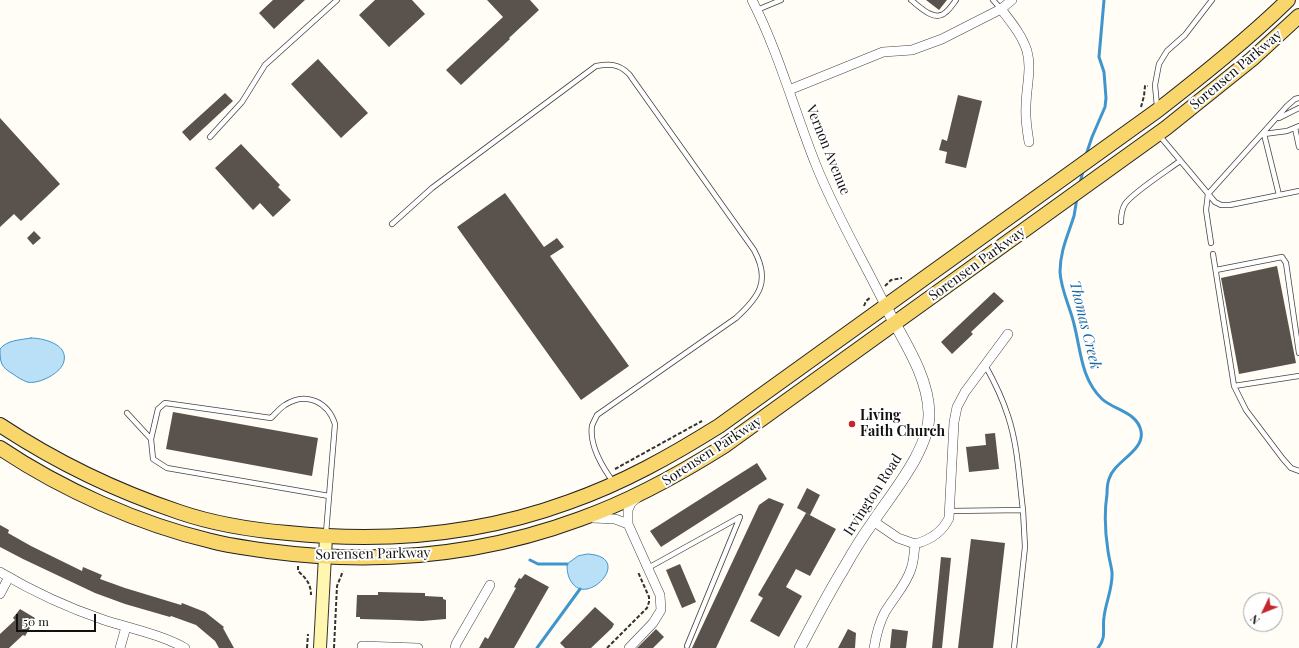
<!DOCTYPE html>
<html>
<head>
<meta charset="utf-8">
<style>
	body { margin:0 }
	#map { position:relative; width:1299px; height:648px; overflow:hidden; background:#fffdf5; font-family:"Playfair Display",serif }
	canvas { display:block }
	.north { position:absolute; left:1243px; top:592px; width:40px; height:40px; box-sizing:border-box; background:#fff; border:1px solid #a0a0a0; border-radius:50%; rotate:227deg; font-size:11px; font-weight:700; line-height:16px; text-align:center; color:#111 }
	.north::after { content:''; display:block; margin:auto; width:14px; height:18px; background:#c4262e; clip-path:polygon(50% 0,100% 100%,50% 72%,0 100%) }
	.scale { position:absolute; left:16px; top:614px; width:80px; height:18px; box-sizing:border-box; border:2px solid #111; border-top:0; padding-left:5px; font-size:12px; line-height:14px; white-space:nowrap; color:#111; -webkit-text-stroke:3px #fff; paint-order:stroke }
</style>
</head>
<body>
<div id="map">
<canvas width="1299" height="648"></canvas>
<div class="north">N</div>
<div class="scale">50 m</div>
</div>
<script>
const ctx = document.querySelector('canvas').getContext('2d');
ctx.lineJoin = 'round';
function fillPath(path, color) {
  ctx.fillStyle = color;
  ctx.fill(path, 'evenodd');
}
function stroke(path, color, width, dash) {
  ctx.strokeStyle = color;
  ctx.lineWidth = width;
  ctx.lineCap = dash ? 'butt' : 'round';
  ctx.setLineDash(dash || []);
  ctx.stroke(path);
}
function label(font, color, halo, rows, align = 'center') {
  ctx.font = font + ' "Playfair Display",serif';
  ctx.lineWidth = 4;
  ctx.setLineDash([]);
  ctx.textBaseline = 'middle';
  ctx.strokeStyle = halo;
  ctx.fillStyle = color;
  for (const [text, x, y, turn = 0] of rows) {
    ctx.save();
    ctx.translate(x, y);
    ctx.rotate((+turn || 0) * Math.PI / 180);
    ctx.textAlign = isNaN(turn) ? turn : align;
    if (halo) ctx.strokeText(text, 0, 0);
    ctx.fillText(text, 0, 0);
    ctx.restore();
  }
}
const water = new Path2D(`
	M31,338C43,338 68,344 64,361C62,373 38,385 27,382C22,380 17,377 13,374C1,367 0,363 0,349C7,340 20,340 31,338Z
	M588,554C634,557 589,605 573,584C568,578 567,572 567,564L578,556Z`);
fillPath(water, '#b9e0f7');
stroke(water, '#3f96cf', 1);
stroke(new Path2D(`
	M1086,155L1092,137L1105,107L1106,98L1104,72L1099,57L1104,0
	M1080,183L1083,171
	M1077,198C1076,204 1075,210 1074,216C1068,235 1060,251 1060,272C1061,290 1070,307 1074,324C1081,351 1081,379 1102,399C1114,410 1137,412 1141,431C1145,451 1114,461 1109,479C1107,484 1107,489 1107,494C1104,514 1105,532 1108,551C1109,558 1111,565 1112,572C1113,588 1106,601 1104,617C1102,629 1107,637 1098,648
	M530,560L538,564H567
	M537,648L580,589`), '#3f96cf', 3);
fillPath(new Path2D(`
	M273,0H305L274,29L259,13Z
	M375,0H412L425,14L389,47L359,15Z
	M487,0H530L539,10L509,38L510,39L461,85L446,70L503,17Z
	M926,0H947L939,10Z
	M318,59L368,113L341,138L291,84Z
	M225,93L233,101L190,141L182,132Z
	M958,95L982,101L966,168L945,163L947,152L939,150L942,139L947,141Z
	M0,118L60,184L21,221L14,214L0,227Z
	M241,144L280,185L278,187L291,200L273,217L260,203L253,210L215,168Z
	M505,193L544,247L557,238L564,247L550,256L629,366L581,400L457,227Z
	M34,231L41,238L33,245L27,238Z
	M1277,266L1296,363L1239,374L1221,278Z
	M994,292L1004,301L971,332L973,334L952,354L941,342Z
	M173,412L318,438L312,476L166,449Z
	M995,433L999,469L969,472L966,447L986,445L985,434Z
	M757,463L767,479L661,547L650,531Z
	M807,488L820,495L810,515L797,508Z
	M769,498L784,504L716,648H692L759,505Z
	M806,513L836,529L810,576L796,569L786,587L802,596L779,637L750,621L763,598L758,595Z
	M0,525L9,530L8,533L31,546L82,571L83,567L102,575L100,579L125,588L181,605L182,603L205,612L224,627L223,628L234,648H219L215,641L196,625L171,616L170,617L125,604L95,593L23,559L0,547Z
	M971,539L1005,543L993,648H958Z
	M941,557L951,558L942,648H932Z
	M680,564L696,602L682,608L666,570Z
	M525,574L549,587L514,648H479L485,637L488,639L516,588L514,587L519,578L521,579Z
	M378,592L425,593V596L443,597V599L446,600V619L422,621L398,620L360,619V617H356L357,595H378Z
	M595,607L614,624L612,628L591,648H565L560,643Z
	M20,609L35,618L29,627L30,628L25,636L23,635L9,648H0V634L15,620L13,618Z
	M656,629L664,637L653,648H637Z
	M848,629L856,633L855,648H838Z
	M892,629L908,631L906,648H890Z`), '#5a524d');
const service = new Path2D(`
	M911,0C920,7 935,23 946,12C950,9 953,4 956,0
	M993,0L1001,9
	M757,10L781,0
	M1157,106L1155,85L1159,64L1167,51L1185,35L1212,0
	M1279,118L1299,108
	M1295,128L1299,147
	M1159,135L1215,202L1221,205H1230L1299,191
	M210,137L242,102L265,65L337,0
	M1279,195L1264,134L1287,131L1299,126
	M1121,222C1121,216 1122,209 1125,204C1132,193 1168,170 1180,161
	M392,224L432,188L596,66C609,64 618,63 629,74L754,250C771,281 759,297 736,318L597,415C596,418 593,422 592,426C589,446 603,468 614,483
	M1211,243L1206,210L1208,194L1287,106L1295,99L1299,98
	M1213,254L1234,386L1299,376
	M1216,270L1282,257L1286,263L1299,353
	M985,365C994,381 1002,397 1008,416C1018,446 1019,479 1023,510
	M1234,386L1246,410L1283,459L1291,468L1299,471
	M127,413L151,439
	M950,511L1023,510L1025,547L1014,648
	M326,533L335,424C328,402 306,391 285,405C280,408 275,414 271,418L165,403L158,409L151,439L153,459L167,468L329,496
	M648,568L740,517L687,646`);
const minor = new Path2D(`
	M752,0C779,53 794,110 816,165C835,213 863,260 886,307
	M1001,9C1011,22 1022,35 1027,51C1032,69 1026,88 1026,106C1025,118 1027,130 1029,142
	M789,90L883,52L912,50L942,39L1001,9L1012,0
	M593,518L615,519L628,524
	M873,521L898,538L915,544
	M915,544C930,540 942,533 949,518L954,422L957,407L965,392L1008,334
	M0,572C32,591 69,608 104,620C129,628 162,635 185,648
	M0,594L9,577
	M362,646L418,648
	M120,648L126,627
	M455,648L456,644L490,585
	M629,648L653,623L661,610L660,595L628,524V510L631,503L638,497
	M874,648C876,636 879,623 885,612C894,597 906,585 911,569C914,561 914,553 915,544`);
const tertiary = new Path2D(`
	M800,648C814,621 828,594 844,568C853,552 862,537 873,522C892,493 930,449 929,413C928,375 903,340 886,307`);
const secondary = new Path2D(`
	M320,648L326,537`);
const primary = new Path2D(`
	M0,425C56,462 116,491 179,512C214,524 252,530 288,533C383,543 479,535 569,502C623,483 671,456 719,426L1158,110C1203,75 1247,40 1288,0
	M0,448C61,489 139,524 211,541C229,546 249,548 268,551C373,565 480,556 580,519C631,501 678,475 724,446L1166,128L1252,59L1299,16`);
stroke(service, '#444', 6);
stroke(minor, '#444', 10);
stroke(tertiary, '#444', 12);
stroke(secondary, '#333', 14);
stroke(primary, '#222', 16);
stroke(new Path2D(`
	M1141,107L1144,96L1145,86H1148
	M885,286L891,280L902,278
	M864,306L866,301L871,297
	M615,469L702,421
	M298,566V571C306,578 311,584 311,595
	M307,648L308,634
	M334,648L337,586L343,571
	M607,648L647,608L649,602V597L638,572`), '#333', 2, [4, 2]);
stroke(service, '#fff', 4.5);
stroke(minor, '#fff', 9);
stroke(tertiary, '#fff', 11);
stroke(secondary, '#fff6b0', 12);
stroke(primary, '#f9d66b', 14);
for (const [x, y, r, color] of [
	[852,424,4,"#c4262e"]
]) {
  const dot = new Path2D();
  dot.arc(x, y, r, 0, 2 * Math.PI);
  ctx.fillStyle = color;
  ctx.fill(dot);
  stroke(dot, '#fff', 1.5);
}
label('14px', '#111', '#fff', [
	["Sorensen Parkway",1236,70,-40],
	["Vernon Avenue",828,150,68],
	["Sorensen Parkway",977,264,-36],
	["Sorensen Parkway",712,451,-33],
	["Irvington Road",873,495,-57],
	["Sorensen Parkway",373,554,-1]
]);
label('bold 14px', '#111', '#fff', [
	["Living",860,416],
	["Faith Church",860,432]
], 'left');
label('italic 15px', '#1768a6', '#fff', [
	["Thomas Creek",1085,325,76]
]);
</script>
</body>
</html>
